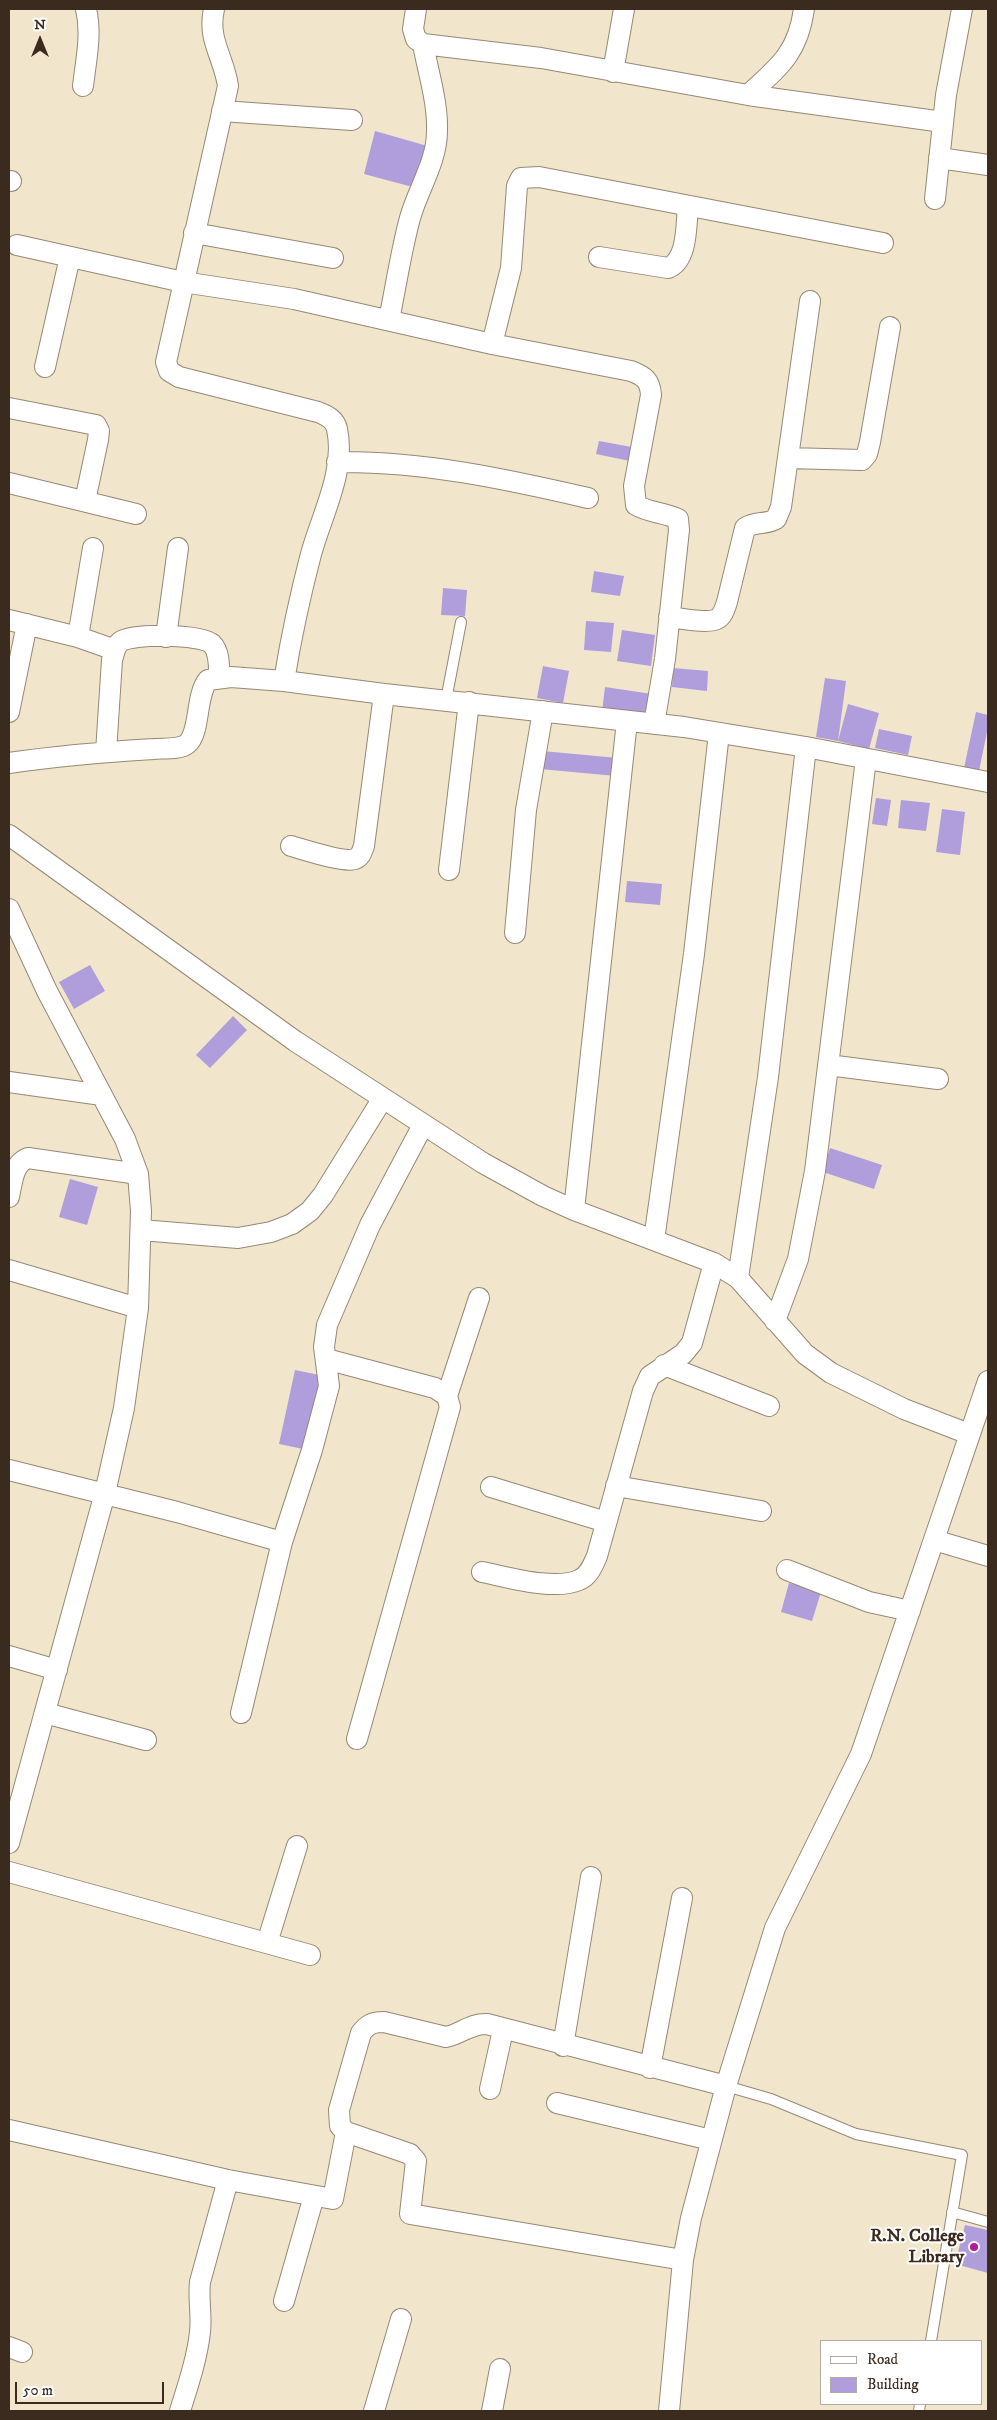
<!DOCTYPE html>
<html>
<head>
<meta charset="utf-8">
<style>
	body { margin:0 }
	#map { position:relative; width:997px; height:2420px; overflow:hidden; background:#f1e6cc; font-family:"IM FELL DW Pica",serif }
	canvas { display:block }
	.frame { position:absolute; inset:0; border:10px solid #3b2a1e; pointer-events:none }
	.legend { position:absolute; left:820px; top:2340px; width:162px; height:65px; box-sizing:border-box; background:#fff; border:1px solid #b1aaa5; margin:0; padding:6px 9px; list-style:none; font-size:15px; color:#3b2a1e }
	.legend li { display:flex; align-items:center; gap:10px; height:25px }
	.legend b { width:25px; border:1px solid #b1aaa5 }
	.north { position:absolute; left:15px; top:15px; width:50px; height:50px; -webkit-text-stroke:4px #fff; paint-order:stroke; rotate:0deg; font-size:14px; font-weight:700; line-height:20px; text-align:center; color:#3b2a1e }
	.north::after { content:''; display:block; margin:auto; width:18px; height:22px; background:#3b2a1e; clip-path:polygon(50% 0,100% 100%,50% 72%,0 100%) }
	.scale { position:absolute; left:15px; top:2382px; width:149px; height:22px; box-sizing:border-box; border:2px solid #3b2a1e; border-top:0; padding-left:6px; font-size:15px; line-height:18px; white-space:nowrap; color:#3b2a1e; -webkit-text-stroke:4px #fff; paint-order:stroke }
</style>
</head>
<body>
<div id="map">
<canvas width="997" height="2420"></canvas>
<div class="frame"></div>
<ul class="legend">
<li><b style="height:6px;background:#fff"></b>Road</li>
<li><b style="height:14px;background:#b09ddb"></b>Building</li>
</ul>
<div class="north">N</div>
<div class="scale">50 m</div>
</div>
<script>
const ctx = document.querySelector('canvas').getContext('2d');
ctx.lineJoin = 'round';
function fillPath(path, color) {
  ctx.fillStyle = color;
  ctx.fill(path, 'evenodd');
}
function stroke(path, color, width, dash) {
  ctx.strokeStyle = color;
  ctx.lineWidth = width;
  ctx.lineCap = dash ? 'butt' : 'round';
  ctx.setLineDash(dash || []);
  ctx.stroke(path);
}
function label(font, color, halo, rows, align = 'center') {
  ctx.font = font + ' "IM FELL DW Pica",serif';
  ctx.lineWidth = 4;
  ctx.setLineDash([]);
  ctx.textBaseline = 'middle';
  ctx.strokeStyle = halo;
  ctx.fillStyle = color;
  for (const [text, x, y, turn = 0] of rows) {
    ctx.save();
    ctx.translate(x, y);
    ctx.rotate((+turn || 0) * Math.PI / 180);
    ctx.textAlign = isNaN(turn) ? turn : align;
    if (halo) ctx.strokeText(text, 0, 0);
    ctx.fillText(text, 0, 0);
    ctx.restore();
  }
}
fillPath(new Path2D(`
	M375,131L431,147L420,189L364,174Z
	M599,441L637,448L635,462L596,454Z
	M594,571L624,576L620,596L591,592Z
	M443,588L467,590L465,616L441,615Z
	M586,621L614,623L611,652L584,650Z
	M622,630L655,635L651,666L617,661Z
	M543,666L569,671L563,703L537,698Z
	M673,668L708,671L707,691L672,687Z
	M825,678L846,681L838,741L816,737Z
	M605,687L652,694L649,718L602,712Z
	M848,704L879,713L869,749L838,741Z
	M976,712L988,715V727L979,771L964,768Z
	M879,729L912,736L908,755L875,748Z
	M542,751L618,758L616,776L540,769Z
	M876,798L891,800L887,826L872,824Z
	M901,800L930,803L926,831L898,828Z
	M942,809L965,812L960,855L936,852Z
	M627,881L662,884L660,905L625,902Z
	M90,965L105,991L74,1009L59,982Z
	M233,1016L247,1030L210,1068L196,1055Z
	M830,1148L882,1165L874,1189L823,1172Z
	M70,1179L98,1187L87,1225L59,1217Z
	M295,1370L324,1376L308,1450L279,1444Z
	M789,1583L821,1592L812,1621L781,1612Z
	M965,2225L988,2230V2273L955,2264Z`), '#b09ddb');
const lane = new Path2D(`
	M446,700L461,622
	M726,2086L771,2099L856,2134L962,2155L931,2341
	M952,2212L988,2222
	M919,2411L920,2404`);
const street = new Path2D(`
	M214,9C207,40 224,57 228,86L166,362L169,371L179,377L318,412C326,415 335,419 337,429C346,471 322,514 311,554C300,596 291,638 284,681
	M416,9L413,29L416,39L423,44L541,58L748,95L943,122
	M613,72L624,9
	M83,86C86,60 92,34 86,9
	M748,95C779,67 798,53 804,9
	M222,111L352,120
	M939,158L988,165
	M9,181H11
	M935,199L946,95L962,9
	M194,233L333,258
	M17,245L183,282L294,299L492,344L631,371C644,376 650,380 651,395L634,486L636,505C649,513 664,512 678,519L679,530L665,659L654,724
	M599,257L668,268C688,260 686,225 688,206
	M389,320C396,286 401,251 410,218C418,189 437,162 437,131C438,102 428,72 423,44
	M492,344L511,268L517,186L521,178L539,177L883,243
	M45,367L70,257
	M9,408L96,425L99,431L98,440L85,501
	M788,458L862,460L867,454L870,442L890,327
	M337,462C422,461 506,479 588,498
	M9,483L136,514
	M669,617C680,618 708,624 717,619C723,616 725,608 727,602L745,528C755,521 766,525 776,519L781,507L810,301
	M9,620L78,637L115,650
	M78,637L93,548
	M166,637L178,548
	M9,712L27,624
	M106,752L112,660C114,654 115,646 120,642C132,633 201,634 212,644C220,652 219,667 219,677
	M9,763C57,756 105,752 154,749C163,748 179,750 187,744C201,732 195,696 208,680L231,677L284,681L384,694L684,727L806,747L988,782
	M9,835L295,1041L483,1163L543,1196L574,1210L714,1263L738,1278L805,1354L831,1373L904,1409L969,1434
	M291,846C305,850 344,863 355,859C361,857 362,851 364,846L384,694
	M449,870L469,702
	M9,909L47,991L125,1139L138,1174L141,1211L138,1308L124,1408L105,1493L9,1843
	M515,933L526,810L543,711
	M828,1065L938,1079
	M9,1082L102,1095
	M9,1197C12,1183 13,1163 28,1158L138,1174
	M574,1210L627,721
	M141,1230L238,1238L271,1232L292,1224L310,1211L323,1195L383,1098
	M654,1240L694,954L719,733
	M9,1270L138,1308
	M738,1278L768,1077L806,747
	M775,1321L798,1259L815,1171L866,759
	M326,1359L435,1388L447,1396L450,1407L357,1739
	M664,1365L769,1406
	M447,1396L479,1298
	M9,1470L177,1512L282,1542
	M616,1486L761,1511
	M491,1487L606,1522
	M934,1540L988,1556
	M787,1570L869,1602L910,1611
	M482,1572C508,1577 554,1591 579,1580C589,1576 593,1565 597,1556L643,1391L650,1376L683,1354L692,1343L714,1263
	M9,1656L57,1670
	M45,1713L146,1740
	M241,1713L282,1542L312,1450L329,1386L324,1347L327,1325L370,1225L423,1125
	M9,1872L310,1955
	M267,1943L297,1846
	M563,2046L591,1877
	M650,2068L682,1898
	M490,2089L503,2030
	M557,2103L711,2140
	M9,2130L228,2180L333,2199L346,2132
	M683,2260L410,2214L416,2161L410,2154L346,2132L340,2126L339,2110L361,2033C368,2024 373,2022 384,2022L446,2037C461,2034 471,2023 487,2024L726,2086
	M284,2301L314,2196
	M9,2347L22,2352
	M180,2411C188,2385 197,2359 200,2332C202,2315 198,2299 200,2282L228,2180
	M374,2411L401,2319
	M492,2411L500,2369
	M669,2411L683,2260L691,2218L726,2086L775,1928L861,1754L988,1381`);
stroke(lane, '#968875', 12);
stroke(street, '#968875', 22);
stroke(lane, '#fff', 10);
stroke(street, '#fff', 20);
for (const [x, y, r, color] of [
	[974,2247,5,"#b5179e"]
]) {
  const dot = new Path2D();
  dot.arc(x, y, r, 0, 2 * Math.PI);
  ctx.fillStyle = color;
  ctx.fill(dot);
  stroke(dot, '#fff', 2);
}
label('bold 18px', '#3b2a1e', '#fff', [
	["R.N. College",964,2237],
	["Library",964,2258]
], 'right');
</script>
</body>
</html>
